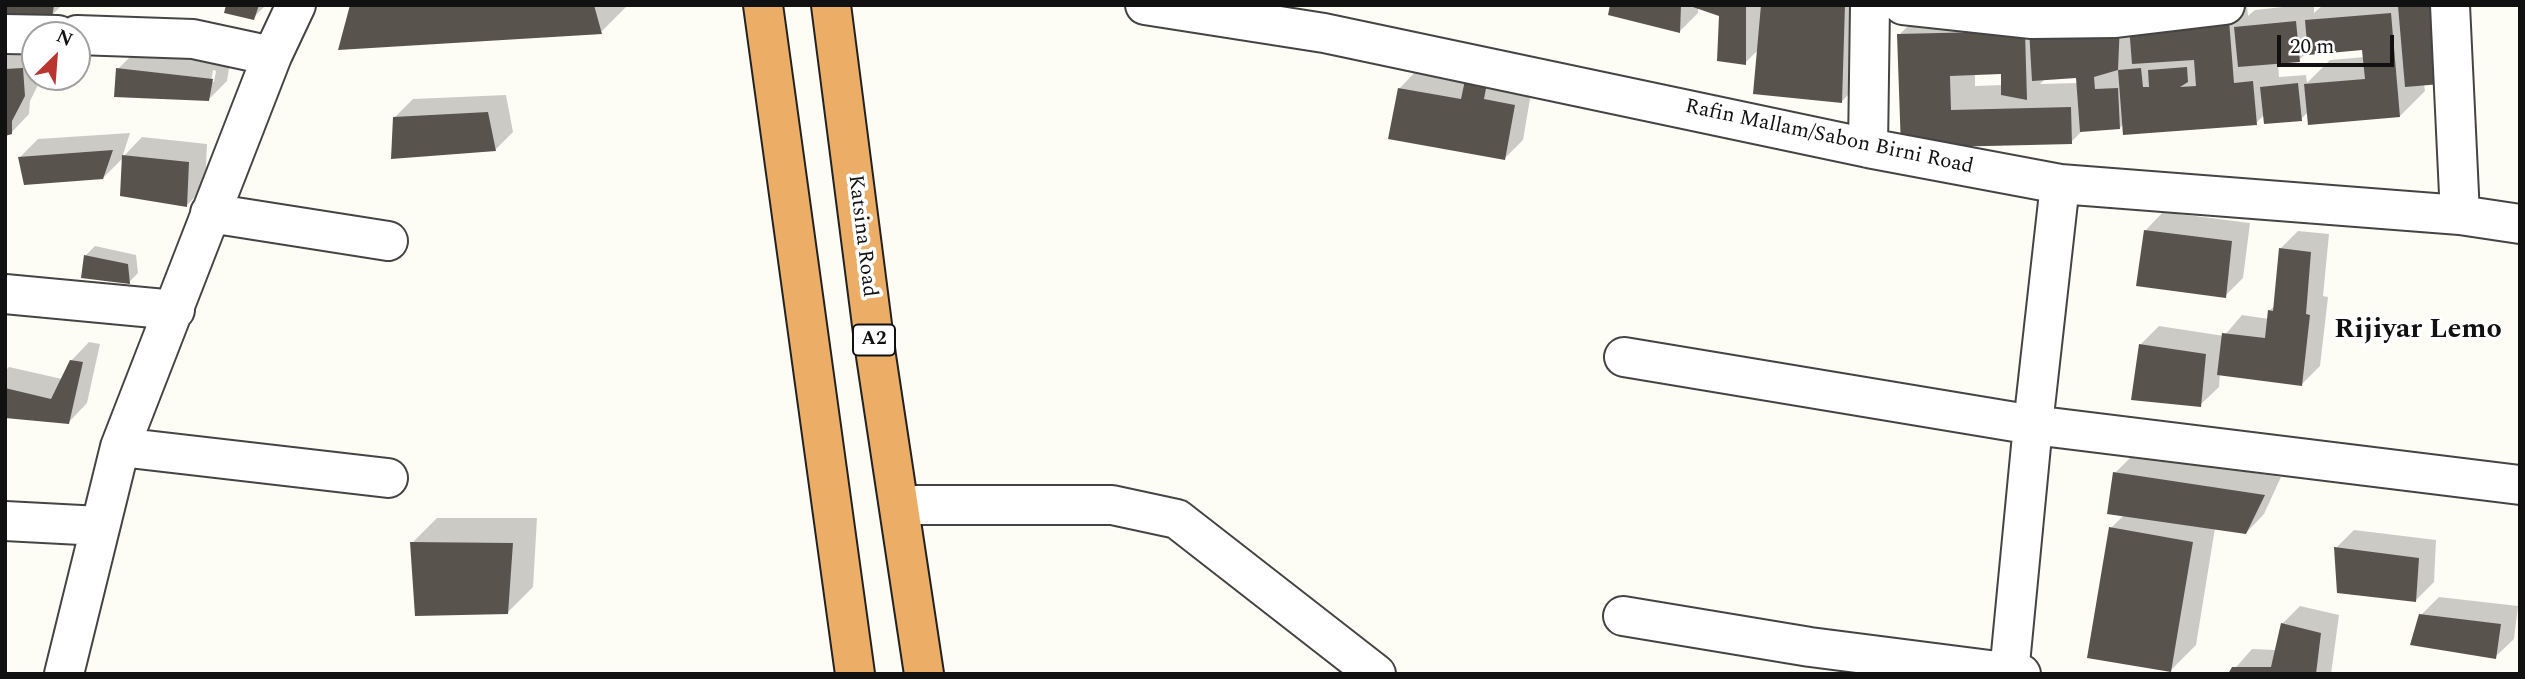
<!DOCTYPE html>
<html>
<head>
<meta charset="utf-8">
<style>
	body { margin:0 }
	#map { position:relative; width:2525px; height:679px; overflow:hidden; background:#fefdf5; font-family:Spectral,serif }
	canvas { display:block }
	.frame { position:absolute; inset:0; border:7px solid #111; pointer-events:none }
	.north { position:absolute; left:21px; top:21px; width:70px; height:70px; box-sizing:border-box; background:#fff; border:2px solid #a0a0a0; border-radius:50%; rotate:25deg; font-size:19px; font-weight:700; line-height:28px; text-align:center; color:#111 }
	.north::after { content:''; display:block; margin:auto; width:24px; height:32px; background:#ba3430; clip-path:polygon(50% 0,100% 100%,50% 72%,0 100%) }
	.scale { position:absolute; left:2277px; top:35px; width:117px; height:32px; box-sizing:border-box; border:4px solid #111; border-top:0; padding-left:9px; font-size:21px; line-height:24px; white-space:nowrap; color:#111; -webkit-text-stroke:5px #fff; paint-order:stroke }
</style>
</head>
<body>
<div id="map">
<canvas width="2525" height="679"></canvas>
<div class="frame"></div>
<div class="north">N</div>
<div class="scale">20 m</div>
</div>
<script>
const ctx = document.querySelector('canvas').getContext('2d');
ctx.lineJoin = 'round';
function fillPath(path, color) {
  ctx.fillStyle = color;
  ctx.fill(path, 'evenodd');
}
function stroke(path, color, width, dash) {
  ctx.strokeStyle = color;
  ctx.lineWidth = width;
  ctx.lineCap = dash ? 'butt' : 'round';
  ctx.setLineDash(dash || []);
  ctx.stroke(path);
}
function label(font, color, halo, rows, align = 'center') {
  ctx.font = font + ' Spectral,serif';
  ctx.lineWidth = 7;
  ctx.setLineDash([]);
  ctx.textBaseline = 'middle';
  ctx.strokeStyle = halo;
  ctx.fillStyle = color;
  for (const [text, x, y, turn = 0] of rows) {
    ctx.save();
    ctx.translate(x, y);
    ctx.rotate((+turn || 0) * Math.PI / 180);
    ctx.textAlign = isNaN(turn) ? turn : align;
    if (halo) ctx.strokeText(text, 0, 0);
    ctx.fillText(text, 0, 0);
    ctx.restore();
  }
}
fillPath(new Path2D(`
	M5,5H62L51,16Z
	M228,5H266L253,18Z
	M352,5H626V7L601,32L340,49Z
	M1611,5H1868L1866,77L1841,102L1759,49L1745,63L1721,15L1698,7V13L1680,31Z
	M2247,5L2248,16L2255,10L2301,5H2314V13L2323,5H2453L2424,84L2425,91L2400,116L2308,112L2301,119L2265,114L2256,123H2124L2120,128L2083,130L2071,142L1902,146L1899,35L1924,10ZM2364,48L2365,57L2330,60L2307,83L2306,75L2279,77L2278,62L2299,60L2309,50ZM2003,72V85L1975,86V73ZM2078,77V83L2040,84L2046,78Z
	M35,51V77H42L30,101L29,114L11,133L5,134V53Z
	M136,51L230,62L227,81L209,99L118,69ZM213,70L216,71L214,82H211Z
	M1417,70L1532,87L1523,140L1505,158L1399,89Z
	M506,95L513,132L495,150L395,117L413,99Z
	M130,133L122,158L142,137L207,144L205,187L187,205L124,157L103,178L20,157L38,139Z
	M2163,212L2250,223L2243,278L2225,296L2145,231Z
	M2298,231L2329,234L2323,296L2328,297L2320,366L2302,384L2220,373L2219,387L2200,405L2141,344L2159,326L2224,336L2242,315L2269,319L2270,310L2275,306L2280,249Z
	M95,246L136,255L138,273L129,282L85,256Z
	M89,342L100,344L87,403L69,422L5,416V371L9,367L62,379L71,361Z
	M2133,455L2281,477L2264,514L2246,533L2215,528L2196,645L2171,670L2111,528L2124,515L2115,473Z
	M437,518H537L533,587L508,612L412,543Z
	M2354,530L2436,540L2434,582L2416,600L2336,548Z
	M2439,597L2518,606L2514,639L2495,657L2421,615Z
	M2300,606L2339,615L2331,674H2230L2252,649L2276,650L2282,624Z`), '#0003');
fillPath(new Path2D(`
	M5,5H54L52,18L5,17Z
	M226,5H259L254,20L224,13Z
	M350,5H594L602,34L338,50Z
	M1610,5H1681L1680,33L1608,15Z
	M1687,5H1746V65L1717,61L1719,16Z
	M1761,5H1845L1842,103L1753,94Z
	M2434,5L2441,84L2405,87L2398,6Z
	M2391,13L2400,117L2308,125L2304,84L2365,79L2362,50L2308,55L2305,20Z
	M2229,20L2234,83L2253,81L2257,125L2123,135L2118,70L2141,68L2143,87H2149L2148,70L2187,67L2188,82L2180,87L2196,86L2194,60L2132,64L2129,26Z
	M2296,21L2300,62L2238,67L2234,27Z
	M2120,23L2118,70L2094,77L2095,89L2118,88L2120,129L2080,132L2076,78L2032,81L2029,29Z
	M2025,31L2027,100L2001,95V74L1950,76L1951,110L2071,107L2072,144L1901,148L1897,34Z
	M23,68L25,96L12,121V134L5,136V69Z
	M116,68L213,79L209,101L114,97Z
	M1465,80L1487,83L1484,99L1515,105L1505,160L1388,139L1398,88L1461,99Z
	M2298,83L2302,121L2264,124L2260,87Z
	M488,112L496,151L391,159L393,117Z
	M113,150L103,179L24,185L18,157Z
	M122,155L189,162L187,207L120,196Z
	M2144,230L2232,241L2226,298L2136,286Z
	M2279,248L2311,252L2306,314L2310,315L2302,386L2217,375L2222,333L2265,338L2268,310L2273,311Z
	M84,255L128,264L130,284L81,278Z
	M2139,344L2206,354L2201,407L2131,400Z
	M70,360L83,362L69,424L5,418V388L51,399Z
	M2113,472L2265,495L2246,534L2107,514Z
	M2109,527L2193,542L2171,672L2087,658Z
	M410,542L513,543L508,614L415,616Z
	M2334,547L2419,558L2416,602L2337,593Z
	M2419,614L2501,624L2496,659L2410,645Z
	M2281,623L2321,633L2316,674H2228L2232,667H2271Z`), '#59534e');
const minor = new Path2D(`
	M1145,5L1324,33L1868,148L2060,184L2460,215L2520,224
	M1903,5L2032,19L2116,18L2225,5
	M2450,5L2460,215
	M5,34L58,35
	M77,35L193,39L272,56
	M1868,148L1870,5
	M210,213L388,241
	M5,294L175,310
	M1624,357L2033,425L2520,485
	M120,447L388,478
	M899,505H1112L1177,519L1376,674
	M5,521L100,526
	M1623,616L1810,647L2021,674
	M64,674L120,447L272,56L296,5
	M2009,674L2033,425L2060,184`);
const highway = new Path2D(`
	M763,5L855,674
	M831,5L876,356L924,674`);
stroke(minor, '#444', 42);
stroke(highway, '#222', 42);
stroke(minor, '#fff', 38);
stroke(highway, '#ecae66', 38);
for (const [x, y, w] of [
	[874,340,42]
]) {
  const box = new Path2D();
  box.roundRect(x - w / 2, y - 15.5, w, 31, 5);
  ctx.fillStyle = '#fff';
  ctx.fill(box);
  stroke(box, '#111', 2);
}
label('bold 19px', '#111', null, [
	["A2",874,340]
]);
label('21px', '#111', '#fff', [
	["Rafin Mallam/Sabon Birni Road",1829,138,12],
	["Katsina Road",861,236,83]
]);
label('bold 28px', '#111', '#fff', [
	["Rijiyar Lemo",2418,332]
]);
</script>
</body>
</html>
